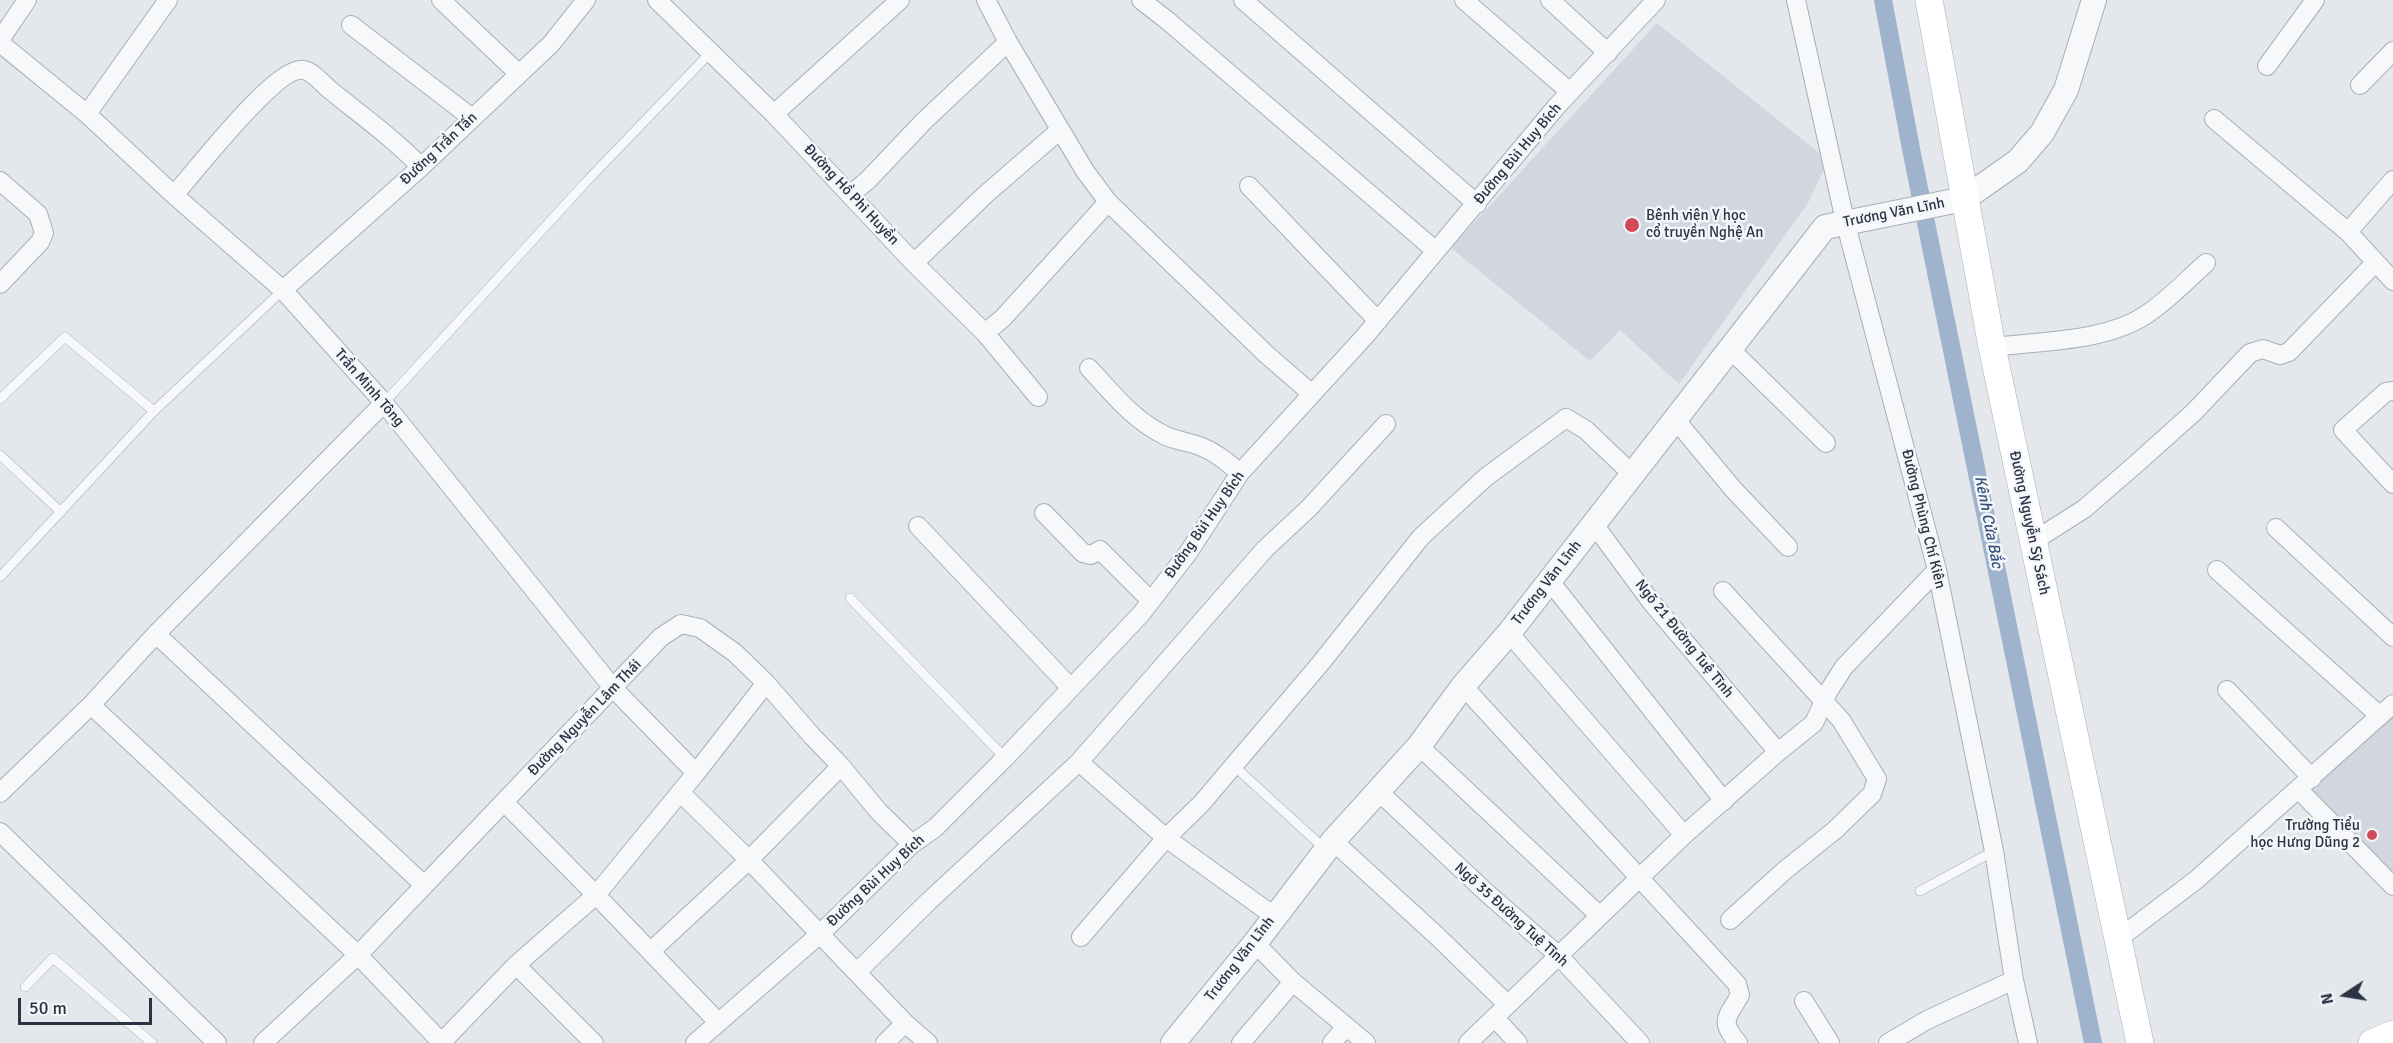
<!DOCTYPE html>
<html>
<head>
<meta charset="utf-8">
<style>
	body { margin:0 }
	#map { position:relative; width:2393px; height:1043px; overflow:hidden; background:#e4e7ec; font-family:Signika,sans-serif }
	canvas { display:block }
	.north { position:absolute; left:2315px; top:965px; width:60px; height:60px; -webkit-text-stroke:4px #f4f6f9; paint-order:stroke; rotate:258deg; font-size:16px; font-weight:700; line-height:24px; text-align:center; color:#2b3445 }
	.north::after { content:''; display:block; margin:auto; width:21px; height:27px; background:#2b3445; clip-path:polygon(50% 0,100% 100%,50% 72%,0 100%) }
	.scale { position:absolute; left:18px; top:998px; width:134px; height:27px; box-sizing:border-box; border:3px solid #2b3445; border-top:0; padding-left:8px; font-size:18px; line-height:21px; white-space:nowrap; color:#2b3445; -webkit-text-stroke:4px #f4f6f9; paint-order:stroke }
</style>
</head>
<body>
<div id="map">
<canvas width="2393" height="1043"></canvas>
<div class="north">N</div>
<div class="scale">50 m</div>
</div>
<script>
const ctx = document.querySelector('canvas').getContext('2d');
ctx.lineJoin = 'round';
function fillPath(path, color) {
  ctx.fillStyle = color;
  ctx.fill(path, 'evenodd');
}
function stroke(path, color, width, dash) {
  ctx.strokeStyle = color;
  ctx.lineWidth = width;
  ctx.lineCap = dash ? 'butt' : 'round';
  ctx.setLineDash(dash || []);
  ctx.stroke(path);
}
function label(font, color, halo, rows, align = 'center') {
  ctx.font = font + ' Signika,sans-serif';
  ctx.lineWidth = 5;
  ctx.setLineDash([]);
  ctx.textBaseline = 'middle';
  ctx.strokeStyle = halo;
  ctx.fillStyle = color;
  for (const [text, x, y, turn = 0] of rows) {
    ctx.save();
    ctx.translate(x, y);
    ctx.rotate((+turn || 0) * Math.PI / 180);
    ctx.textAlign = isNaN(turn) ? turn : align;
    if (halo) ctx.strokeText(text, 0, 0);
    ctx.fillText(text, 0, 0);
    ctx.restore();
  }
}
fillPath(new Path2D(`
	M1657,23L1828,160L1808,203L1679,384L1620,330L1590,361L1451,248Z
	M2393,714V878L2309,791Z`), '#d2d6de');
stroke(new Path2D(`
	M1883,0L1912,154L2093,1043`), '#9fb4cc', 18);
const service = new Path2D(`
	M0,399L65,337L154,411
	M384,403L585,183L710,53
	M0,455L61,512
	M0,577L154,411L283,290
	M850,598L1005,758
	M1233,765L1326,850
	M1920,891L1994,851
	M25,987L53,958L152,1043`);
const minor = new Path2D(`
	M441,0L518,73
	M657,0L774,114L914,263L985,333L1038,397
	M986,0L1008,42L1085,171L1108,202L1266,354L1312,394
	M1141,0L1168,21L1436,251
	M1243,0L1477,204
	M1464,0L1570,92
	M1550,0L1608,53
	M1796,0L1845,221L1937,570L1994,851L2014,980L2028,1043
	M351,25L472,118
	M0,40L27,0
	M0,43L87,114L174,195L283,290L384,403L613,688L696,773
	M2267,66L2315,0
	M2360,85L2393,51
	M87,114L168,0
	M774,114L900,0
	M2214,119L2348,232L2393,281
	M0,181L38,214L44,233L40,242L0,284
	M1249,186L1378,321
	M174,195C194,173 277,64 304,70C313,72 323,84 330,90C361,115 393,138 421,167
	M850,195L868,180L924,121L1008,42
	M2348,232L2393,180
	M914,263L986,194L1060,130
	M283,290L421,167L551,44L586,0
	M985,333L1003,318L1108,202
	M1992,347C2041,341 2109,342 2150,312C2170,298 2188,279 2206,263
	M1730,349L1826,443
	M1089,368C1112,393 1134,421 1166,436C1177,441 1190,442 1202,447C1217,453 1228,463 1240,473
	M2393,391L2386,392L2343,430L2393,484
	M1675,419L1733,489L1788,547
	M1044,513L1083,553L1091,555L1100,550L1150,600
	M1593,523L1652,603L1778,752
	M918,526L1071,688
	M2276,528L2393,637
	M2032,542L2084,509L2136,464L2194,412L2250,353L2263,349L2280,355L2289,352L2375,263
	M2217,570L2380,716
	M1549,580L1724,801
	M1723,591L1841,720L1877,779L1872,794L1835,830L1784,871L1730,920
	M1509,633L1684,835
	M156,634L423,884
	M1463,686L1737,984L1740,995C1728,1017 1718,1020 1738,1043
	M2227,690L2312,778
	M91,705L358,955L442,1043
	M1419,746L1600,916
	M1079,762L1166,838L1274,916
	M2299,790L2393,886
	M1378,791L1488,894L1558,955L1640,1043
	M680,792L749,860L905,1023L928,1043
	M0,793L91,705L156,634L384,403
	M504,802L596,895L718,1022
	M0,832L217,1043
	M1333,841L1437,936L1507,1004
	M1081,937L1166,838L1201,804L1320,664L1421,537L1486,477L1566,418L1586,430L1632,474
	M2118,939L2196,880L2393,704
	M1255,943L1293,982L1366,1043
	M651,951L749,860L841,766
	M516,965L594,1043
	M857,972L929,901L1079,762L1265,549L1309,508L1386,424
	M1804,1001L1830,1043
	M1495,1018L1518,1043
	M263,1043L358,955L661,637L681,624L700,628L735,653L766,683L812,736L841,766L879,812L912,844
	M441,1043L516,965L596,895L696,773L766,683
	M695,1043L820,934L912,844L935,828L1005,758L1141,614L1188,553L1240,473L1365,336L1556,107L1656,0
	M885,1043L905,1023
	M1241,1043L1293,982
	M1332,1043L1346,1027
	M1468,1043L1684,835L1778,752L1814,723L1828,692L1844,667L1937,570
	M1888,1043L1927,1020L2014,980`);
const tertiary = new Path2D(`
	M1173,1043L1255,943L1333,841L1419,746L1463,686L1509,633L1825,227L1964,199L2018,161L2042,133L2066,90L2094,0`);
const secondary = new Path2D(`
	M1929,0L1992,347L2140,1043
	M2372,1043L2393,1034`);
stroke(service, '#a9aeb7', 10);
stroke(minor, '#a9aeb7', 20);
stroke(tertiary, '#a9aeb7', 26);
stroke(secondary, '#a9aeb7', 28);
stroke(service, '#f7f8fa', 9);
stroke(minor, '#f7f8fa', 18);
stroke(tertiary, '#f7f8fa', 24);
stroke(secondary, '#fff', 27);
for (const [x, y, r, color] of [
	[1632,225,8,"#d1495b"],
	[2372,835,6,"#d1495b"]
]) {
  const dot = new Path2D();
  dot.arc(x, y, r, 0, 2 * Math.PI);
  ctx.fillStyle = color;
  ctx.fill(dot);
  stroke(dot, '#f4f6f9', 2);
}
label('15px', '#2b3445', '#f4f6f9', [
	["Đường Trần Tấn",439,149,-43],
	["Đường Bùi Huy Bích",1518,154,-50],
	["Đường Hồ Phi Huyền",851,195,47],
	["Trương Văn Lĩnh",1894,213,-11],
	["Trần Minh Tông",369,388,49],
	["Đường Phùng Chí Kiên",1923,519,76],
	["Đường Nguyễn Sỹ Sách",2029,523,78],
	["Đường Bùi Huy Bích",1205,525,-55],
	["Trương Văn Lĩnh",1547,583,-52],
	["Ngõ 21 Đường Tuệ Tĩnh",1684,639,51],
	["Đường Nguyễn Lâm Thái",585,718,-46],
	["Đường Bùi Huy Bích",876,881,-43],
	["Ngõ 35 Đường Tuệ Tĩnh",1511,915,42],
	["Trương Văn Lĩnh",1240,959,-52]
]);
label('15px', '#2b3445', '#f4f6f9', [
	["Bệnh viện Y học",1646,216],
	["cổ truyền Nghệ An",1646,233],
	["Trường Tiểu",2360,826,"right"],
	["học Hưng Dũng 2",2360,843,"right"]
], 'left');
label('italic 16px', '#34527a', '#f4f6f9', [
	["Kênh Cửa Bắc",1988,522,79]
]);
</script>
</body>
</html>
